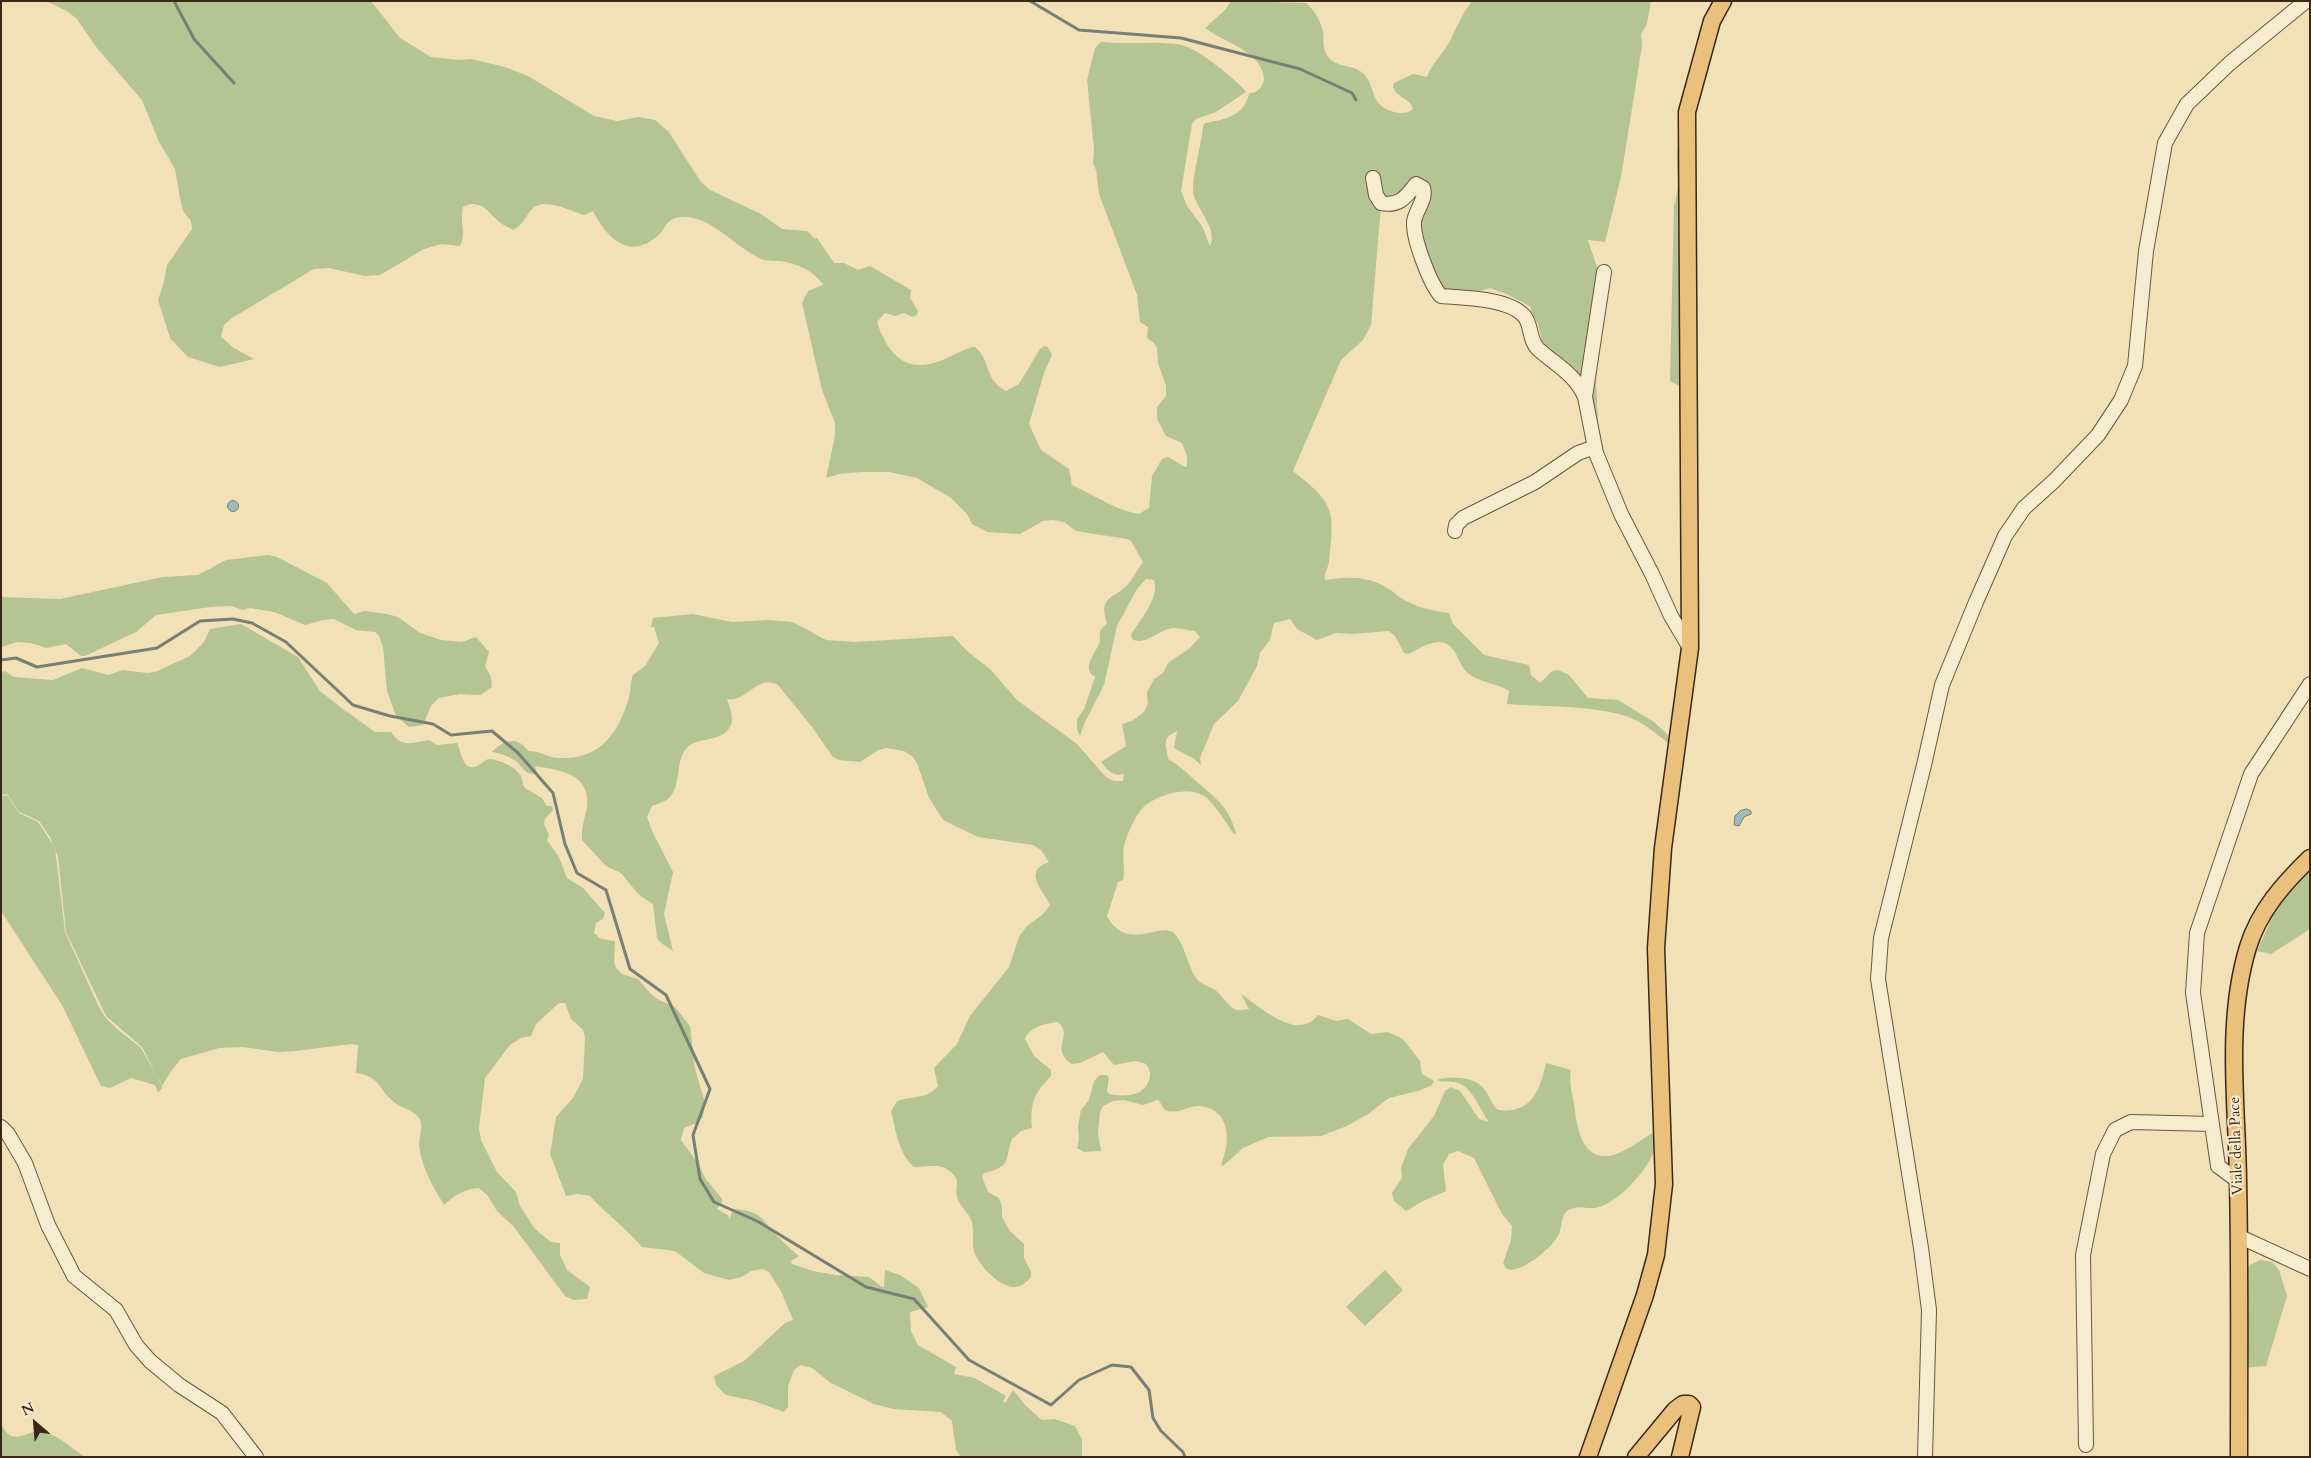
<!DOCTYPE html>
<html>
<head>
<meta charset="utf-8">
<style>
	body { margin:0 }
	#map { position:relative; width:2311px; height:1458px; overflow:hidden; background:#f2e1b7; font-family:Cardo,serif }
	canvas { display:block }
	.frame { position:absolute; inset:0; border:2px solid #3c2715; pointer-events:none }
	.north { position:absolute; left:10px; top:1398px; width:50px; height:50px; -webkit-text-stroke:4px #f7ecd0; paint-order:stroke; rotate:333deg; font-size:14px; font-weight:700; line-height:20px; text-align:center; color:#3c2715 }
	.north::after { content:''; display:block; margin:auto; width:18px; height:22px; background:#3c2715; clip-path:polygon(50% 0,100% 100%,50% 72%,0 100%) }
</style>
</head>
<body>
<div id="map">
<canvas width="2311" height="1458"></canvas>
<div class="frame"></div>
<div class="north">N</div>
</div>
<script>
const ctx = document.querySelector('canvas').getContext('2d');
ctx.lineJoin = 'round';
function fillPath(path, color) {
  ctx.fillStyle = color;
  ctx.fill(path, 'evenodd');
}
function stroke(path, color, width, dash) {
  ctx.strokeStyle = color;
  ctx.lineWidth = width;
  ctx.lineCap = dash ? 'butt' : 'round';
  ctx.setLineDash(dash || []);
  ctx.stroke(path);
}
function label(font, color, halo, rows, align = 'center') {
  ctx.font = font + ' Cardo,serif';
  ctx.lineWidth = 4;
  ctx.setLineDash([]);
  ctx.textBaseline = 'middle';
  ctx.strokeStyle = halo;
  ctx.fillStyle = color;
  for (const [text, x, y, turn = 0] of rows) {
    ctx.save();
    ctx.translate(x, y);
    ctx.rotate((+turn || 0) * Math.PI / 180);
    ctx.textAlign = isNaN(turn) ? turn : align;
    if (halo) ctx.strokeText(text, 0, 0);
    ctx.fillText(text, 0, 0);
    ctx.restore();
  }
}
fillPath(new Path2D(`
	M46,1H371L400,38L431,57L459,60L471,59L505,67L528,76L594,116L617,121L638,117L655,120L668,131L701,182L710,190L761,214L782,229L807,231L815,239L817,238L834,263H844L858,270L870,266L911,290L910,298L918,311L917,315L912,317L904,313L895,316L885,313L877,322C889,358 909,376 947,358C956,354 966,348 975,347C991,360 984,380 1006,391L1019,384L1040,349L1044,346L1048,347L1052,355L1044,373L1029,424L1041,450L1069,469L1072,485C1094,495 1115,510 1139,514L1149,508L1152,476L1162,459L1168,457L1185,467L1187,466V456L1182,443L1166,436L1157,419V407L1166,396V386L1158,363L1157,348L1154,343L1147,338L1148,327L1140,322L1137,295L1099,194L1096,170L1093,163L1094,149L1087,80L1095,48L1101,42C1128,45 1155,40 1182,45C1197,48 1237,80 1246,92L1216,112L1196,119L1192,124L1181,191L1187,206L1202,226L1210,246C1218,230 1199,212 1194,196C1190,182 1202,144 1203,126L1205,123C1224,120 1245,116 1249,93C1256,94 1262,88 1264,80C1263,51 1224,43 1205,28L1225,10L1231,1L1306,3C1314,9 1321,22 1323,32C1324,41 1322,50 1329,58C1337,67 1351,65 1360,71C1379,84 1366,109 1400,113C1405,113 1410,113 1413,108C1409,98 1397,98 1393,87L1394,83L1413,74L1427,77C1431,64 1442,55 1449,43C1456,29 1462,14 1472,1H1651L1647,24L1641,34L1642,46L1621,177L1605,242L1588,240L1599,273L1596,382L1599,442L1583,377L1564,365L1542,342L1538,324L1531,312V307L1509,295L1490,288L1476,292L1441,290L1419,234L1423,192L1381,205L1371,325L1363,340L1341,360L1293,471C1335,504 1335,510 1329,562C1328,569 1323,574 1325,580C1346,576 1370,576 1389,589C1393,591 1397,596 1401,598C1415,607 1433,611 1449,613L1453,624L1484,655L1529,665L1531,675L1540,683L1552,671L1558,670L1569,675L1588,698L1618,700L1654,722L1668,735V743C1656,733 1641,721 1626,716C1591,705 1543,707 1507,704L1509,691C1497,683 1481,683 1469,674C1462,669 1460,662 1456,654C1445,632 1424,645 1409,654L1404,653L1395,636L1389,631L1352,634L1336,633L1317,640L1297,629L1290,619L1274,623L1270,640L1260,653L1257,666L1238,701L1214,724L1200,758L1201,765L1194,759L1174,748L1177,731C1160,739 1167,744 1168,759C1179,765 1187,773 1196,781C1216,799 1228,805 1236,833L1234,834C1226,823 1218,809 1208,799C1193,785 1161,793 1146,805C1137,812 1129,830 1125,842C1121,855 1126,868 1123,880L1118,882L1107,916C1126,953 1162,921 1174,933C1185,944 1187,965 1196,978C1200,984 1209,986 1215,990C1222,995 1227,1005 1234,1009C1239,1011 1244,1010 1249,1009L1241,994C1262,1008 1297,1042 1318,1015L1336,1021L1348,1019L1371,1034L1388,1032L1403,1039L1420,1061L1422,1074L1434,1081L1432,1085L1421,1090L1389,1098L1368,1114L1347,1126L1321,1136L1268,1137L1243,1148L1223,1166L1221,1164C1231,1143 1231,1108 1199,1106C1189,1105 1179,1114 1168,1111C1163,1110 1162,1104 1158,1100L1143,1105L1124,1100L1113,1101L1103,1106L1100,1112L1098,1133L1101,1151L1084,1152L1077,1148L1079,1139L1078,1126L1081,1110L1089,1100L1094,1081L1100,1075H1107L1109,1078L1107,1091L1109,1094C1116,1096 1131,1096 1138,1093C1150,1087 1155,1071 1144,1063L1134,1061L1114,1065L1103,1052L1080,1063L1072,1064C1049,1049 1074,1035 1058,1022C1045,1023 1030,1027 1025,1039L1034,1056L1051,1070V1076C1034,1094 1030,1102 1032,1128L1021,1131L1012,1139C1004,1160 1013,1166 984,1173L982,1177L988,1192L999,1198L1002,1206V1217L1010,1231L1024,1244V1258L1031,1271V1277C1028,1280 1024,1285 1019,1286C1004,1292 980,1267 975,1254C971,1244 975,1234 972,1223C970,1214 962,1208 958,1200C953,1188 964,1180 948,1170C939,1163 925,1167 914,1167C898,1153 896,1130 891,1111L897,1101C912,1096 928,1099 938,1086L934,1068L957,1044L970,1016L1009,967L1019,937L1026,927L1043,914L1050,905C1043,890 1022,871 1049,862L1041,850L1033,845L978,837L943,820L929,798L917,763L913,757L904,751L886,748L878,750L860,762L839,760L832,756L812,727L778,685C758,673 746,703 727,699C729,706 734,717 731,725C724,740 706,738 694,743C672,753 684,783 669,798C665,802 657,804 652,806L647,817L653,833L673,872L664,914L673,951L661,943L657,938L653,904L639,895L621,873L606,866L582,840C581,828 585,818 587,806C591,773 558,770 535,766L537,774C525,774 525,771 518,763C513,757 499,753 492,752C498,745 510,737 520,743C524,745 526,749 529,751C541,751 548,758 559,758C600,760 619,733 629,697C631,690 630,682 633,675L645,666L659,643L654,627H651L653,618L692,614L732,622L768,620L793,622L826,640L855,642L953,636L967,651L991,670L1017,700L1077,744L1106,777L1114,781H1123L1124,774C1113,777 1107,770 1101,762L1126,746L1122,724L1132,721L1144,712L1148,704L1147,692L1154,679L1163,673L1168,663L1190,648L1200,637L1195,631C1186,631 1177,626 1168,629C1157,632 1144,646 1132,639L1131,635C1139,620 1160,599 1154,580L1146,579L1137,589L1117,626L1104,685L1084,724L1080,736L1077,730V719L1084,709L1095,677C1081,669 1095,653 1099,644C1101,640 1099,636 1100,632C1101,628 1105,626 1107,623C1097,594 1117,599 1130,582C1135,575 1138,568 1143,562L1131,541L1127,539L1076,531L1064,522L1053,520L1043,521L1020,534L987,532L972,524L967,514L951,498L917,478L889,472H861L839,474L826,478L835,436V423L822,390L802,303L808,291L823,285L822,283C812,270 796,263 780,261C774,261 766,261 761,259C736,248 713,217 684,217C662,218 668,230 655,238C627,260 606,236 593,211L585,215C571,212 545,196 532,209C525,217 523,225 513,230C508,227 503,225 498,221C487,211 480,198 463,207C459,220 467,234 460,246L442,244L424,249L380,275L365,276L329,268L314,269L232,318L224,325L221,337L234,348L254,359L220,367L188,357L170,338L158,300L164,282L167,265L192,229L191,221L183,211L180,198L175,169L159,142L142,100L97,48L77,19L67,11Z
	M1694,81L1684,321L1679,322V386L1670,381L1674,205C1680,189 1677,175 1677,158C1678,132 1686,106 1694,81Z
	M268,555L277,557L327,583L354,614L365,611L387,614L398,617L420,633L441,640L462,642L476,637L489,652L485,666L491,677L492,687L480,695L460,694L439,698L431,706L423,725L409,727L396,716L387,691L383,647L379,636L375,632L356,630L334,619L323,620L305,625L274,612L250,608L243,610L231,606L210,607L156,615L136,632L85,656H81L66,644L46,648L31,643L17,642L1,647V597L60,599L163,577L198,575L226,560Z
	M241,624L298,657L320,691L343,709L375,732H391C402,749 413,742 429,740L437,745L457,743C461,750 462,770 475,767C481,765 484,760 489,759C500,760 515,766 521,776C523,780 522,784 525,788L542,798L547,806H552L553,810L545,819L544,824L549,835L547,840L559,857L567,878L583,888L605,913L603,919L596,923L594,933L601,939L615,941L614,962L616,968L622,974L638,979L651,994L659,1000L675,1007L690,1026L695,1069L705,1103L703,1117L699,1122L684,1128L681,1140L698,1163L705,1178L723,1200L717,1209L729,1216V1220L733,1209C763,1211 761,1219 778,1237C785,1244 792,1250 799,1256L791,1261L792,1264L813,1271L835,1275L869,1277L882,1287H884L885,1270L900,1275L919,1288L928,1307L910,1312L911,1331L918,1345L956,1367L954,1374L975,1378L1006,1396L1003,1401L1005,1403L1013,1390L1026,1406L1042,1420L1055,1419L1075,1426L1082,1439V1457H961L956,1450L952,1421L941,1412L894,1409L874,1404L831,1383L812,1368L801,1365L794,1370L788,1386V1407L784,1412L754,1401L726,1395L716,1385L714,1376L744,1361L785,1323L793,1320L781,1291L769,1272L763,1269L751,1271L742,1277L729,1280L704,1273L675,1251L642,1247C626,1228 605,1213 590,1196L577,1194L566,1196L550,1154L556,1117L573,1098L583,1079L585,1037L583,1030L571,1019L565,1003H559L536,1024L531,1036L521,1038L510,1045L485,1078L479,1128L481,1140L497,1172L516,1192L520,1206L535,1229L551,1242L560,1243V1255L567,1270L590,1287L587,1299L574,1300L565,1296L514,1227L497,1211L487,1195L479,1188C464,1189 455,1195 444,1205C433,1187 421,1166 419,1145C419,1136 424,1126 419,1118C413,1109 402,1109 394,1102C378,1089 380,1076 356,1073L358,1045L351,1044L295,1051L278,1052L243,1047L219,1048L181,1059L172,1070L162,1086L142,1047L106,1016L66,932L58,857L50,837L39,821L19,812L7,794L1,795V673L5,671L14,677L53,680L82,668L108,675L123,670L147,673L155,672L190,656L204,642L210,629Z
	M7,795L19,813L38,822L55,848L65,932L98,1005L105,1017L117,1029L141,1048L161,1083L162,1088L158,1093L155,1085L131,1078L110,1088L101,1086L62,1005L1,911V796Z
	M2310,871V929L2271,954L2257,951L2279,902Z
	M1546,1063L1571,1070C1569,1082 1572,1093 1574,1104C1577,1125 1580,1158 1608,1156C1622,1155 1643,1138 1656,1131C1656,1136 1656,1142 1655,1147C1651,1167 1619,1202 1599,1207C1588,1211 1577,1203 1566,1212C1561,1217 1562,1227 1559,1234C1553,1247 1526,1269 1511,1270L1506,1268L1503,1263L1511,1240L1512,1226L1502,1214L1474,1158L1458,1151L1449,1154L1443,1165L1446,1191L1421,1202L1406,1211L1394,1201L1392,1193L1402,1178L1401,1168L1408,1149L1434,1116L1445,1091L1451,1087L1460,1091L1479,1119L1489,1122C1479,1109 1473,1086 1455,1082C1450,1081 1444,1082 1438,1081L1439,1079C1454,1077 1475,1076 1485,1090C1490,1097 1491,1104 1498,1110C1531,1114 1540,1091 1546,1063Z
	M2260,1260L2272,1262L2279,1270L2287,1296L2266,1366L2243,1368V1275L2250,1265Z
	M1385,1270L1403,1290L1365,1326L1346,1307Z
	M1,1423C13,1451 28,1427 45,1432C59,1436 73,1449 85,1457H1Z`), '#b5c493');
const water = new Path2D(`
	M227.5 506a5.5 5.5 0 1 1 11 0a5.5 5.5 0 1 1-11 0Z
	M1747,809L1751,811V814L1744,817L1739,826L1734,825L1735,816L1740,811Z`);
fillPath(water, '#9fbbb9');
stroke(water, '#778077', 1);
stroke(new Path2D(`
	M174,1L194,39L234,83
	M1030,1L1079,30L1181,38L1300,69L1352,93L1356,100
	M1,660L16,658L37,667L157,648L200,621L233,619L252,623L286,642L353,705L390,716L433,724L451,735L492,731L518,753L553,793L565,844L577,873L606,890L630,969L666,995L710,1089L693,1135L700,1179L714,1202L757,1221L866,1287L914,1299L969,1360L1051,1405L1079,1380L1112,1365L1131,1367L1149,1390L1153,1418L1161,1431L1183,1452L1185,1457`), '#778077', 3);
const minor = new Path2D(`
	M1373,178L1376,195L1381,203C1399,207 1406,197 1416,184L1423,188C1427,199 1415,211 1414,222C1413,239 1430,284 1441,296C1465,298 1510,298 1525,317C1532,327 1529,340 1538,349C1556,365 1575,374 1585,397
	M1604,272L1585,397L1596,453L1621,514L1652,574L1671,616L1690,648
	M1455,531L1456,525L1463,518L1535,482L1578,453L1595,447
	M1,1127L8,1134L25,1163L48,1225L74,1276L116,1310L136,1345L150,1361L179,1385L222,1413L256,1457
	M2238,1181L2218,1166L2193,993L2197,933L2251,774L2310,684
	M2238,1236L2310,1269
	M2086,1445L2083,1255L2103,1154L2115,1130L2131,1122L2212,1124
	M1925,1457L1929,1310L1921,1248L1878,979L1881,938L1924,765L1942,685L1976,602L2005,536L2024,508L2054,481L2098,435L2121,400L2135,366L2146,251L2165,143L2187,104L2230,63L2306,1`);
const major = new Path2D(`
	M1588,1457L1645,1295L1656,1255L1664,1184L1656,948L1663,848L1690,648L1687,112L1712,21L1723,1
	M1636,1457L1675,1410L1683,1404H1689L1692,1407L1680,1457
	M2239,1457C2239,1365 2240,1272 2238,1180C2237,1103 2225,1023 2248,947C2259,911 2284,883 2310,858`);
stroke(minor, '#6a563e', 16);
stroke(major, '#3c2715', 19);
stroke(minor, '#f7ecd0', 14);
stroke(major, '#e9c07c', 16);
label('15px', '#3c2715', '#f7ecd0', [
	["Viale della Pace",2237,1146,-92]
]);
</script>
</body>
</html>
